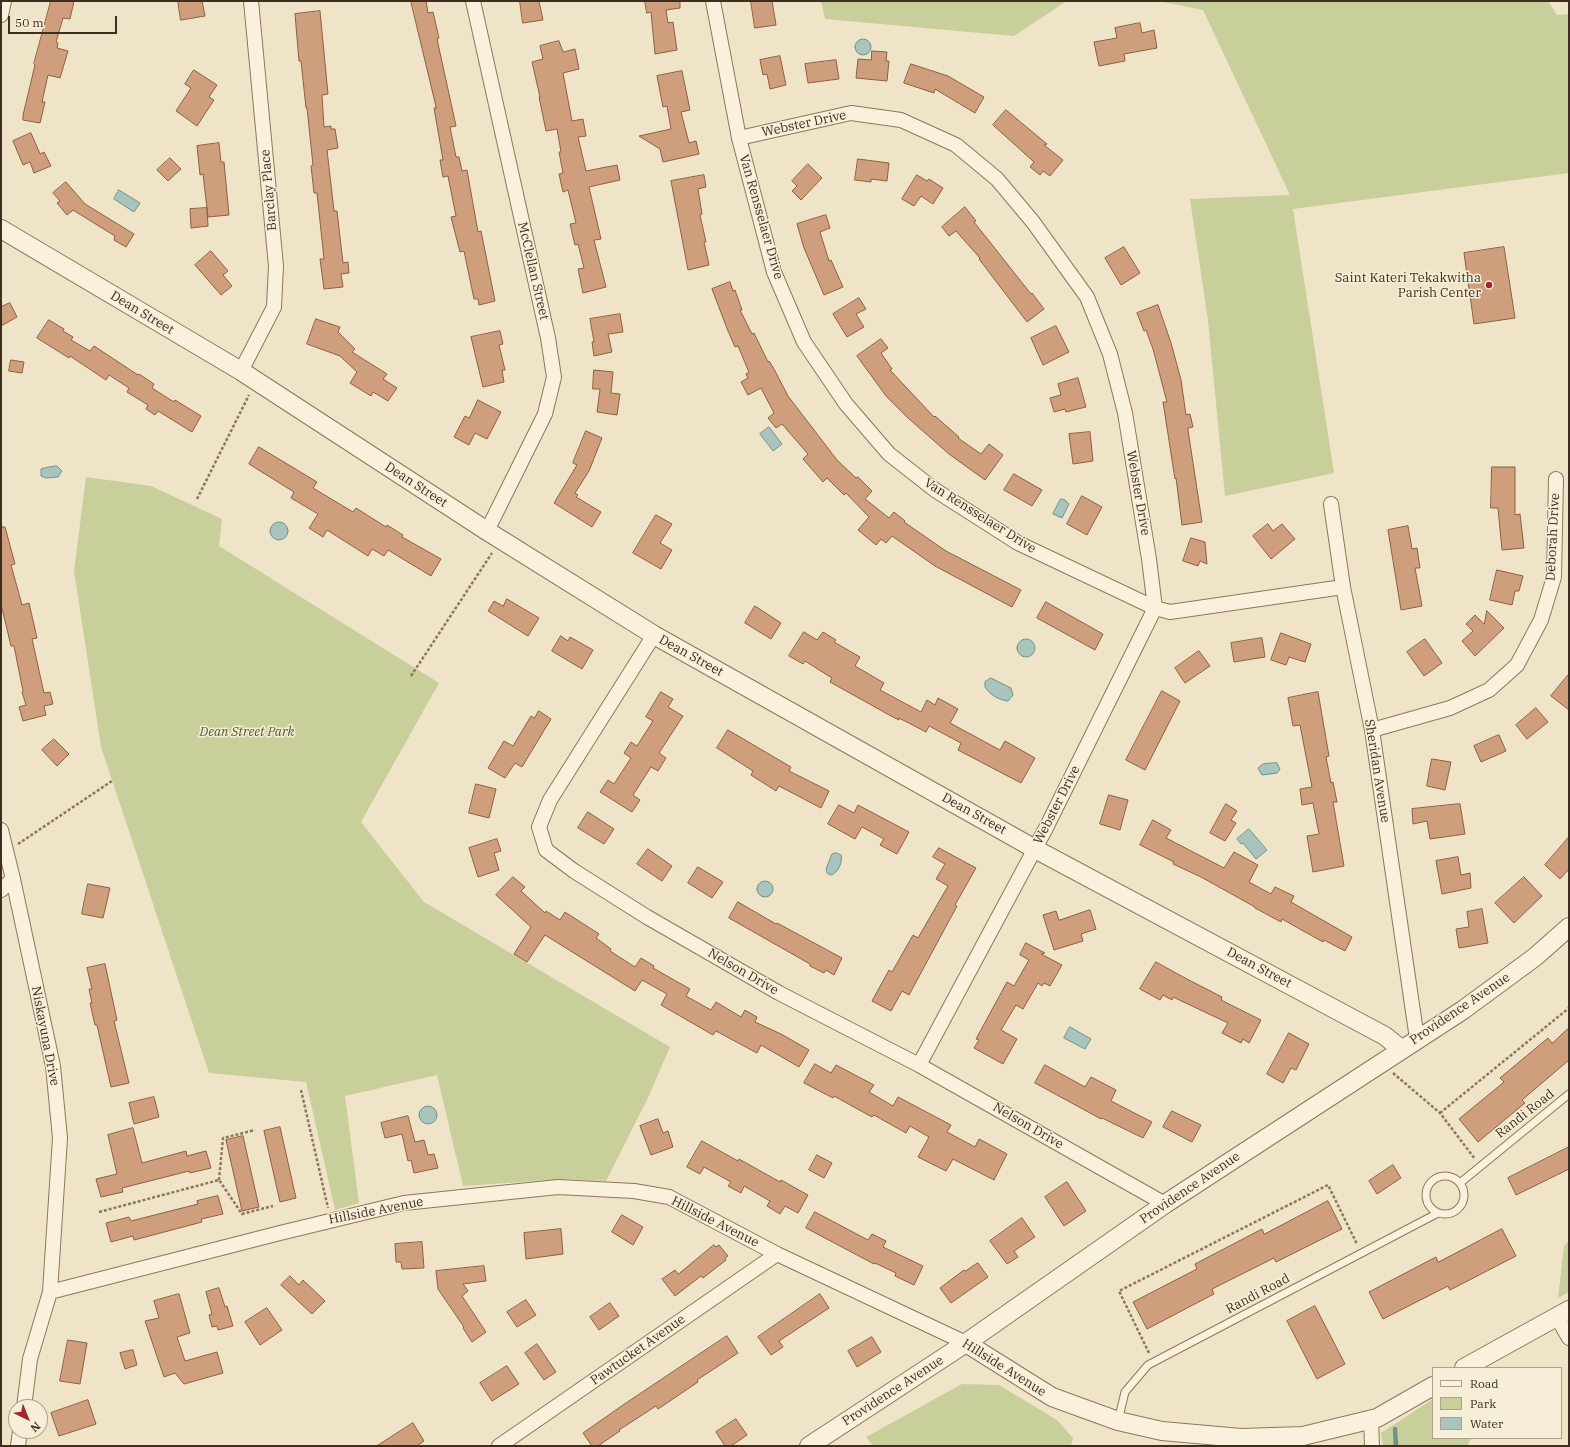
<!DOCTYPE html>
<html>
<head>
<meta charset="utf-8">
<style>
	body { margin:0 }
	#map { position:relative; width:1570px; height:1447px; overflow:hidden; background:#f0e4c8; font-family:"IBM Plex Serif",serif }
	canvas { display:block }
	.frame { position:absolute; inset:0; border:2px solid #3d2e20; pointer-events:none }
	.legend { position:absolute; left:1432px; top:1367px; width:130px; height:72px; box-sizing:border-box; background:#f7eed8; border:1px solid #ada18e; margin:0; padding:5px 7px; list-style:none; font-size:12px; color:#3d2e20 }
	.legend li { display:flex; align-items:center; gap:8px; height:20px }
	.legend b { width:20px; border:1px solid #ada18e }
	.north { position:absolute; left:8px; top:1399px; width:40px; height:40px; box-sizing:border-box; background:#f7eed8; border:1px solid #ada18e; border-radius:50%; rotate:137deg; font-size:11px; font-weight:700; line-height:16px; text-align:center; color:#3d2e20 }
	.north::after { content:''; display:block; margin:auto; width:14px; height:18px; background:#9e2a2b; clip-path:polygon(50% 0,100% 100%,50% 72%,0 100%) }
	.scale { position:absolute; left:8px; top:16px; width:109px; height:18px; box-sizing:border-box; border:2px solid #3d2e20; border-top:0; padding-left:5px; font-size:12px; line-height:14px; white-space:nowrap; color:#3d2e20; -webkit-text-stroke:3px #f7eed8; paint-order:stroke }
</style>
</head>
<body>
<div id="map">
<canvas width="1570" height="1447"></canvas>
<div class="frame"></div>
<ul class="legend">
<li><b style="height:5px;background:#faf1dc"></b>Road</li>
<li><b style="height:11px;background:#c9cf9b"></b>Park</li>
<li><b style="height:11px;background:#a9c4bc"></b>Water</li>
</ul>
<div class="north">N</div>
<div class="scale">50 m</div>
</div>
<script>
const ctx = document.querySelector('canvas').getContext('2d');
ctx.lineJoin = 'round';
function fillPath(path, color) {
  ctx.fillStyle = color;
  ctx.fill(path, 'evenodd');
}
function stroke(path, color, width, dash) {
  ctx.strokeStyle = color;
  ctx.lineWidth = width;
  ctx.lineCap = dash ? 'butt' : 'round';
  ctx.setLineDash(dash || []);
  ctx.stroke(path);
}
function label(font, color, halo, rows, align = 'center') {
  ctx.font = font + ' "IBM Plex Serif",serif';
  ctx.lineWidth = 3;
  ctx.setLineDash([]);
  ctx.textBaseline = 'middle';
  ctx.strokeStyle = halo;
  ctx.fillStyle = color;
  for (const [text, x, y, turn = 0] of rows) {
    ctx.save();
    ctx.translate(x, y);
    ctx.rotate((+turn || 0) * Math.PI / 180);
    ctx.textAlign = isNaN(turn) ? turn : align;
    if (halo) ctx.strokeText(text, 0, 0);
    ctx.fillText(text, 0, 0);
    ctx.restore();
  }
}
fillPath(new Path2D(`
	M821,1H1067L1014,36L825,19Z
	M1158,1H1548L1557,15L1569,14V173L1293,209L1334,473L1225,496L1208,321L1190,199L1290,195L1203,10Z
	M86,477L151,486L222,519L219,546L439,683L361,822L424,902L670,1047L647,1100L606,1181L564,1179L463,1186L437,1075L345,1096L359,1203L335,1210L306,1082L209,1073L101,747L74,571Z
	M1569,1241V1292L1558,1298L1564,1246Z
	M962,1384L999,1385L1057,1420L1073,1438L1071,1446H873L866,1437Z
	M1433,1399V1438H1472L1467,1446H1383L1381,1433Z`), '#c9cf9b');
const water = new Path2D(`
	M855 47a8 8 0 1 1 16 0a8 8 0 1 1-16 0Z
	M119,190L140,203L134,212L114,199Z
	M769,427L782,444L773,451L760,434Z
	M57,466L62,471L58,477L46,478L41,476V469L44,468Z
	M1061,499L1065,500L1069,504L1062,518L1053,514Z
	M270 531a9 9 0 1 1 18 0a9 9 0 1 1-18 0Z
	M1017 648a9 9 0 1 1 18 0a9 9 0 1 1-18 0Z
	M991,678L1011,688L1013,695L1008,701C999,700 990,695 985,687V682Z
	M1277,763L1280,769L1277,773L1262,775L1258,768L1263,764Z
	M1249,829L1267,850L1256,859L1243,843L1241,844L1237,839Z
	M837,853L841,855C843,862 838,873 831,875L827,873L826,869L832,854Z
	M757 889a8 8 0 1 1 16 0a8 8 0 1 1-16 0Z
	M1070,1027L1091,1039L1085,1049L1064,1038Z
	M419 1115a9 9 0 1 1 18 0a9 9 0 1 1-18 0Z`);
fillPath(water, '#a9c4bc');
stroke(water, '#6f938a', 1);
stroke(new Path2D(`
	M1395,1429L1396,1446`), '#6f938a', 4.5);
const building = new Path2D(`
	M51,1H74L70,19L63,18L56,42L58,43L57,48L68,51L60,78L48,75L42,102H45L40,123L23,120V115L35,65L34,64Z
	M178,1H202L205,16L181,20Z
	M411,1H426L428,13L433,12L439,38L437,39L456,126L450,127L456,157H459L462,171L467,170L478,232L481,231L495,301L479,305L478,299H474L464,251L460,252L451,217L456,216L448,176L443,177L440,160H443L434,108H436Z
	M520,1H539L543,20L523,23Z
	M645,1H680V8L666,10L668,23L673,22L677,50L655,54L651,12L647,13Z
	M751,1H772L776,25L755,28Z
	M320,11L328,94L322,95L324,127L331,126V129H335L338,148L327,150L334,211H337L343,263L348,262L349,273L341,274L343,287L324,289L320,259H324L317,193H314L311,166L313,165L307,108H306L301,61H299L295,14Z
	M1140,23L1142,33L1154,30L1157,48L1124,54L1125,61L1099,66L1094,42L1117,38L1115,28Z
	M559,41L563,52L575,49L579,69L563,73L572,121L583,119L586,136L578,137L586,171L617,165L620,180L589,187L601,239L594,240L606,287L583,293L578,269L584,268L578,244L575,245L570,224L576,223L568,190L563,192L559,174L563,173L559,152H561L557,129L546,131L539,97H540L532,62L543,59L540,46Z
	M872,51L887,52L886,61H889L887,81L856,78L858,59L871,60Z
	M780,56L786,85L770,89L767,74L763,75L760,60Z
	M836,60L839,79L808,83L805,64Z
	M911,64L948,76L984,97L975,113L935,89L934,93L904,83Z
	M194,70L217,85L209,97L214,100L197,126L176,111L191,88L185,84Z
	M682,71L690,110L681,112L689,143L696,141L699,154L663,162L660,149L639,136L671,129L667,106L663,107L657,76Z
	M1006,110L1047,144L1044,145L1063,160L1050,176L1043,171L1040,175L1030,167L1034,162L993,125Z
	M31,133L40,154L44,152L51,166L34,173L30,162L23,165L13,141Z
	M219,143L221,162H224L229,215L208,217L203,174L200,175L197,146Z
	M170,158L181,169L168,181L157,170Z
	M858,159L889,163L887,181L871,179V182L855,180Z
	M808,164L822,178L801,200L792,191L797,186L792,181Z
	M704,175L706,187L698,189L702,214L700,215L706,242H704L709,265L688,270L671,181Z
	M917,175L927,181L929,179L943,188L933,204L921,196L914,206L902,199Z
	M66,182L85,204L134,234L126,247L114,240L115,236L73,210L67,215L57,203L60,201L53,193Z
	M965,207L976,221L974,222L1031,294L1032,293L1044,309L1027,322L979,259L980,258L956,231L949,236L942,227Z
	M207,208L208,226L191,228L190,209Z
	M826,215L830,228L820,232L829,261L831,260L843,287L824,295L804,248L797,224Z
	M1124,247L1140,273L1121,285L1105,258Z
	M1504,247L1515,318L1474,324L1464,253Z
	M211,251L228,271L223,275L232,286L221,295L195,265Z
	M730,282L733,291L735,290L742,310H740L752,334L754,333L768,362L769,361L774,369L788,396L837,460L856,478L858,477L872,491L865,499L889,518L894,512L905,521L904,522L946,551L1021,590L1012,607L935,566L892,536L886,543L881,539L876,545L858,530L869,517L846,493L844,495L827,478L823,482L803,459L808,454L782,424L776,428L768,418L774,413L761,388L748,395L741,382L748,378L746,374L749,372L738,346L735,347L728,331L712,289Z
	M859,298L866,309L856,314L864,327L847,337L833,314Z
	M10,303L17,317L1,326V307Z
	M1158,305L1171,343L1181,380L1186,415L1190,414L1193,427L1188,428V430L1202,522L1182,525L1176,478L1175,479L1163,402H1167L1153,349L1146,330L1144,331L1137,313Z
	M620,314L623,332L608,334L612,352L594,356L592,342H594L590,319Z
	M316,319L340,327L338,332L355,349L352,352L387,374L383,379L397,388L388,401L373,392L371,396L350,383L357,372L340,356L307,344Z
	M49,320L64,329L63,331L73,337L71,340L90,351L94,346L138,375L139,374L154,384L152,388L174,402L175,400L201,416L192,432L158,411L155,415L146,409L148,405L127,392L129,388L109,375L106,380L70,356L69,358L37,338Z
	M1056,326L1069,352L1043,365L1031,338Z
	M500,331L503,344L499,345L505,370H502L504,382L483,387L471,337Z
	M881,339L888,348L881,353L892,369L890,370L934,417L935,416L959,437L958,438L981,454L989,444L1003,455L985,480L949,454L908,418L886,396L857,356Z
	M11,360L24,362L22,373L9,371Z
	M594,370L613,372L611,393L620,394L617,415L597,412L600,389H593Z
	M1078,378L1086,407L1066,412L1065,409L1054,412L1050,398L1061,395L1058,384Z
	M478,400L501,412L487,439L475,433L469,445L454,437L465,416L469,418Z
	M586,431L602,438L589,471L575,493L578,495L576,497L601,512L592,527L554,503L577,465L573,463Z
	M1090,432L1093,461L1073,464L1069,434Z
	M259,447L317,482L313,488L353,512L356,508L386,527L387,525L403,535L402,537L441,559L431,576L388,550L384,556L372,549L368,556L327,530L323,537L309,528L318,514L291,498L294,492L249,464Z
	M1492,467H1515V515L1520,514L1524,548L1502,550L1498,508H1491Z
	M1014,474L1042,490L1032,506L1004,490Z
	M1082,496L1102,507L1087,535L1067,524Z
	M656,515L672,524L660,543L672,550L661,569L633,553Z
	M1268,524L1273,531L1282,524L1295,539L1271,559L1253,536Z
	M1408,526L1412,549L1417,548L1420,568H1415L1422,606L1401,610L1388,530Z
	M1,527H5L15,564L11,565L22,605L29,603L37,638L32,639L44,693L50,692L53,704L44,706L46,715L23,721L19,707L26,705L22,692L23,691L14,646H11L1,604Z
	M1191,538L1205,542L1207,564L1200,561L1198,566L1183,561Z
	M1497,570L1523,576L1519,591H1515L1512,605L1490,600Z
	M507,599L539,618L528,636L488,611L494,601L503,606Z
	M1046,602L1103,634L1095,650L1037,618Z
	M755,606L781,623L771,639L745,623Z
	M1487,611L1504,628L1475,656L1462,641L1473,631L1466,624L1475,615L1484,624Z
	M804,632L817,640L823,632L836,640L834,642L860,657L855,666L884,683L880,690L921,712L927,700L935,705L938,698L958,709L950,723L1000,750L1005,741L1035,758L1021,783L958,750L961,743L929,726L926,732L899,718V720L891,716L830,682L832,678L805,661L803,664L789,656Z
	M1281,633L1311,644L1305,662L1289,657L1286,665L1271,660Z
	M561,636L568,641L570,637L593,650L582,669L552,651Z
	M1262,638L1265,657L1234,662L1231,643Z
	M1425,639L1442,663L1424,676L1407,652Z
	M1199,651L1210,666L1185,683L1175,668Z
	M1569,674V710L1551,696Z
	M1162,691L1180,701L1145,770L1126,760Z
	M661,692L673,699L668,707L683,716L659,753L666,758L658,771L651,767L633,795L640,800L632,812L600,792L608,780L614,784L631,758L624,753L631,742L637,746L653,721L646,717Z
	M1318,692L1329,756L1326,757L1331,783L1333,782L1337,802H1333L1344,866L1313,872L1307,836L1319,834L1313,803L1302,805L1300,789L1312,787L1300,725L1293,726L1288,698Z
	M1536,708L1548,722L1527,739L1516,725Z
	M539,711L551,719L522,767L515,763L505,778L488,768L504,741L513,746L531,716L534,718Z
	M728,730L791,767L789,771L829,791L821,808L779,786L776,791L751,775L753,771L717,748Z
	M1499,735L1506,751L1481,762L1474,746Z
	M54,739L69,754L57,766L42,750Z
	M1432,759L1451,762L1445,790L1427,786Z
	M476,784L496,789L489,818L469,813Z
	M1109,795L1128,800L1120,830L1100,824Z
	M1226,804L1237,811L1231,820L1236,823L1225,841L1210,833Z
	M1460,804L1465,834L1430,839L1427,821L1413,824L1412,809Z
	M839,805L854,813L858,805L909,832L897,854L880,845L884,839L862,827L855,839L828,824Z
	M588,812L614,829L604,844L578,828Z
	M1153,820L1171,830L1166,838L1224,868L1234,852L1258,865L1249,882L1271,894L1275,887L1294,896L1291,902L1352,937L1345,951L1324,940L1323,942L1282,919L1281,922L1255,908V907L1201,877L1173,864L1174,862L1140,845Z
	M1569,837V869L1560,879L1545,865Z
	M497,839L501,851L494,853L499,870L478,877L469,848Z
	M939,848L976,868L955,905L957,906L909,995L902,991L891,1011L872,1001L889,970L892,972L913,935L918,938L948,886L936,879L945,864L933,857Z
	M648,849L672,866L662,881L637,864Z
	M1458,857L1461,875L1470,873L1471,888L1442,894L1436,861Z
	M698,867L723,882L712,898L688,883Z
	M513,877L525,887L521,891L545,913L546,911L560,920L565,912L599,934L596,938L611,949L610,951L635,967L641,958L654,966L653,968L690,989L686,996L711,1010L716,1002L741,1017L745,1010L757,1017L755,1022L781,1034L809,1050L799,1067L761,1045L757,1053L716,1031L713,1035L661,1005L667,994L642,980L635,991L545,935L527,962L514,954L531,927L496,895Z
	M1524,877L1542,896L1514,923L1495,903Z
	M88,884L110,888L103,918L82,914Z
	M738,902L776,924L777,923L842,958L834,975L826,970L824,973L810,966V964L729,918Z
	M1482,909L1488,943L1459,948L1456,929L1469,927L1467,912Z
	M1090,910L1096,929L1081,934L1083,941L1054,950L1043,915L1056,911L1059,920Z
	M1026,943L1045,953L1041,954L1062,965L1050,986L1044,983L1042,986L1038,983L1023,1009L1016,1005L1001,1030L1017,1039L1003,1064L974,1048L979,1040L976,1039L1007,982L1014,986L1029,960L1020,955Z
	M1156,962L1185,978L1222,997L1221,1000L1261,1020L1249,1043L1243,1039L1241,1043L1222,1033L1228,1023L1173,997L1172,1000L1163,995L1160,1000L1140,989Z
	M105,964L117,1020L114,1021L129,1083L111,1087L97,1025H95L90,1003H92L89,989H92L87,968Z
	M1569,1028V1060L1522,1100L1525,1103L1478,1142L1459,1119L1504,1082L1500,1078L1548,1038L1552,1043Z
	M1289,1033L1309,1044L1296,1070L1291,1068L1283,1083L1267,1074Z
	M815,1064L831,1073L836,1065L874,1085L869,1092L893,1106L898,1097L951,1125L947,1132L975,1147L979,1139L1007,1154L994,1180L953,1159L946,1171L918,1157L929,1137L910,1126L906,1133L874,1115L872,1117L834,1096L833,1098L804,1083Z
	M1045,1065L1085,1087L1091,1077L1116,1090L1111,1101L1152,1122L1143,1138L1102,1118L1101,1119L1035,1083Z
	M154,1097L159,1117L134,1124L129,1103Z
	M1172,1111L1201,1125L1192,1142L1163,1127Z
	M408,1116L415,1142L424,1140L428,1155L434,1154L438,1168L414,1173L411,1160L408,1161L402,1134L385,1138L381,1123Z
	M658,1119L663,1133L668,1131L673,1147L651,1155L640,1126Z
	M280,1127L296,1198L280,1202L264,1131Z
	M133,1128L142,1163L186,1151L187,1156L206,1151L211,1168L190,1173L189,1171L122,1188L123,1192L101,1197L96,1179L117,1174L108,1135Z
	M243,1136L259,1207L242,1211L226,1140Z
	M702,1141L738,1161L739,1159L780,1182L781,1180L808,1195L798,1213L785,1206L780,1214L767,1206L770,1201L744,1186L741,1193L728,1186L731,1182L704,1167L700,1174L687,1167Z
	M1569,1147V1169L1516,1195L1508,1178Z
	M817,1155L832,1163L824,1178L809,1170Z
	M1393,1165L1401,1178L1377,1194L1369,1181Z
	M1067,1182L1086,1211L1064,1226L1045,1197Z
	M218,1196L223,1214L201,1219L202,1222L134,1240L133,1236L111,1242L106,1223L129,1217L131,1221L198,1204L197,1201Z
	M1328,1201L1342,1229L1276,1262L1274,1258L1212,1289L1214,1294L1147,1329L1133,1302L1197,1269L1195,1264L1262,1229L1264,1234Z
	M815,1212L868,1240L872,1234L886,1241L883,1247L923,1266L914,1285L895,1276L896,1273L875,1263L874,1264L806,1228Z
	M622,1215L643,1227L633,1245L612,1232Z
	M1022,1218L1035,1237L1014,1251L1018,1257L1007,1264L990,1241Z
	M561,1229L563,1254L526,1259L524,1233Z
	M1502,1229L1516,1256L1450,1290L1448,1286L1383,1319L1369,1292L1436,1257L1438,1262Z
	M422,1242L424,1268L402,1269L401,1262H396L395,1244Z
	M714,1245L716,1247L719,1245L728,1256L725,1258L726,1260L703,1278L701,1276L675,1296L662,1279L675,1270L678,1274Z
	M978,1263L988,1277L951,1303L940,1288L964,1270L965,1271Z
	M484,1266L486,1281L463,1284L468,1291L462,1296L486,1332L472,1342L463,1328L464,1327L438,1289L436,1271Z
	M290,1276L299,1285L303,1280L325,1301L312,1314L281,1285Z
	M219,1288L225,1307L227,1306L233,1326L218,1330L217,1326L212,1327L209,1315L212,1314L206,1292Z
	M179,1294L190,1333L177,1337L185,1361L217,1352L223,1373L184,1384L175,1373L164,1377L145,1321L159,1318L154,1301Z
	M820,1294L829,1308L779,1341L783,1347L771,1355L758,1337Z
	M526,1300L536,1315L517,1327L507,1312Z
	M610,1303L619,1316L599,1330L590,1317Z
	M1315,1306L1345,1364L1317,1379L1287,1321Z
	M267,1308L282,1330L260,1345L245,1322Z
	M727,1336L738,1353L697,1380L698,1382L658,1409L656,1406L619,1430L620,1431L598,1446H592L583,1433L623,1405Z
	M872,1337L881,1352L857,1367L848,1351Z
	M68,1340L87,1343L80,1384L60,1381Z
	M537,1344L556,1372L544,1380L525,1353Z
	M133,1350L137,1365L125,1369L120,1353Z
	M507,1366L519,1384L492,1401L480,1383Z
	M88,1400L96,1424L59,1436L51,1413Z
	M736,1419L747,1435L731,1446H725L716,1432Z
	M413,1423L424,1441L417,1446H377Z`);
fillPath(building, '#cf9f7d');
stroke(building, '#8d5f41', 1);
const service = new Path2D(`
	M1426 1195a19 19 0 1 1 38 0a19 19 0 1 1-38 0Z
	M1460,1183L1569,1094
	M1118,1421L1125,1392L1148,1365L1438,1213`);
const minor = new Path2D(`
	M473,1L548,338L554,377L545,414L487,531
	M713,1L739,138L774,272L804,342L846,404L889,454L935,490L1018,543L1155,608L1170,612L1343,587
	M1,15L4,1
	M739,138L851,113L901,120L956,145L997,179L1033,222L1087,297L1110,354L1125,413L1149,559L1155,608L1046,828L919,1065
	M241,371L274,307L276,266L251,1
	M1331,504L1343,587L1372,730L1417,1039
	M654,635L550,800L539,827L546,850L574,871L647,917L779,993L919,1065L1165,1204
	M1372,730L1450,708L1489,690L1517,665L1541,620L1554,577L1556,479
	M1,830L13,879L53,1066L60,1138L50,1292
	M1,890L13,879
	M1557,1317L1569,1338
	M24,1407L30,1359L50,1292L280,1233L404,1203L558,1187L634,1191L669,1197L777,1254L966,1343
	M1371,1420L1372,1446
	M18,1446L20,1431
	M499,1446L777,1254`);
const tertiary = new Path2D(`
	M1,229L241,371L487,531L654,635L1035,849L1385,1036L1401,1049
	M966,1343L1052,1397L1118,1421L1162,1431L1241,1438L1303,1436L1377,1418L1433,1386
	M1464,1368L1569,1310
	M809,1446L966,1343L1165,1204L1463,1010L1535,957L1569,927`);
stroke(service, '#8d765c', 9);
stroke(minor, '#8d765c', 16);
stroke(tertiary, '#8d765c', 20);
stroke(new Path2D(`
	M197,499L249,395
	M411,676L492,553
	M18,844L112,781
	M1393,1073L1440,1113L1475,1159
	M301,1090L328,1208
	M1440,1113L1569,1008
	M219,1180L223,1138L255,1130
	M99,1212L219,1180L242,1214L273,1206
	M1149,1353L1119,1291L1328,1185L1357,1244`), '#8d765c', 2.5, [3, 2]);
stroke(service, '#faf1dc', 7);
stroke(minor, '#faf1dc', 14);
stroke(tertiary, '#faf1dc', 18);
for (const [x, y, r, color] of [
	[1489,285,4,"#9e2a2b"]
]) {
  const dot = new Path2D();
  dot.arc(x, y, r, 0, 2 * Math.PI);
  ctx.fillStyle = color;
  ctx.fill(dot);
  stroke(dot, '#f7eed8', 1.5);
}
label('13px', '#3d2e20', '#f7eed8', [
	["Webster Drive",804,124,-12],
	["Barclay Place",269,190,-95],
	["Van Rensselaer Drive",761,217,74],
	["McClellan Street",533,271,77],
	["Dean Street",142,313,31],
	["Dean Street",416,485,33],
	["Webster Drive",1138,493,80],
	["Van Rensselaer Drive",980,516,32],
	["Deborah Drive",1553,537,-87],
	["Dean Street",691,656,29],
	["Sheridan Avenue",1377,771,81],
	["Webster Drive",1057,805,-63],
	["Dean Street",974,814,29],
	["Dean Street",1259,968,28],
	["Nelson Drive",743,972,30],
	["Providence Avenue",1460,1009,-34],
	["Niskayuna Drive",45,1036,79],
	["Randi Road",1525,1114,-38],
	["Nelson Drive",1028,1126,30],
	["Providence Avenue",1190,1188,-34],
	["Hillside Avenue",376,1211,-11],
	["Hillside Avenue",715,1222,27],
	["Randi Road",1258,1294,-28],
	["Pawtucket Avenue",638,1350,-35],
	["Hillside Avenue",1004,1368,32],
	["Providence Avenue",893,1391,-33]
]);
label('13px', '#3d2e20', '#f7eed8', [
	["Saint Kateri Tekakwitha",1481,278],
	["Parish Center",1481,293]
], 'right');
label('italic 13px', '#4d5a26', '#f7eed8', [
	["Dean Street Park",247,732]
]);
</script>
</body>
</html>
